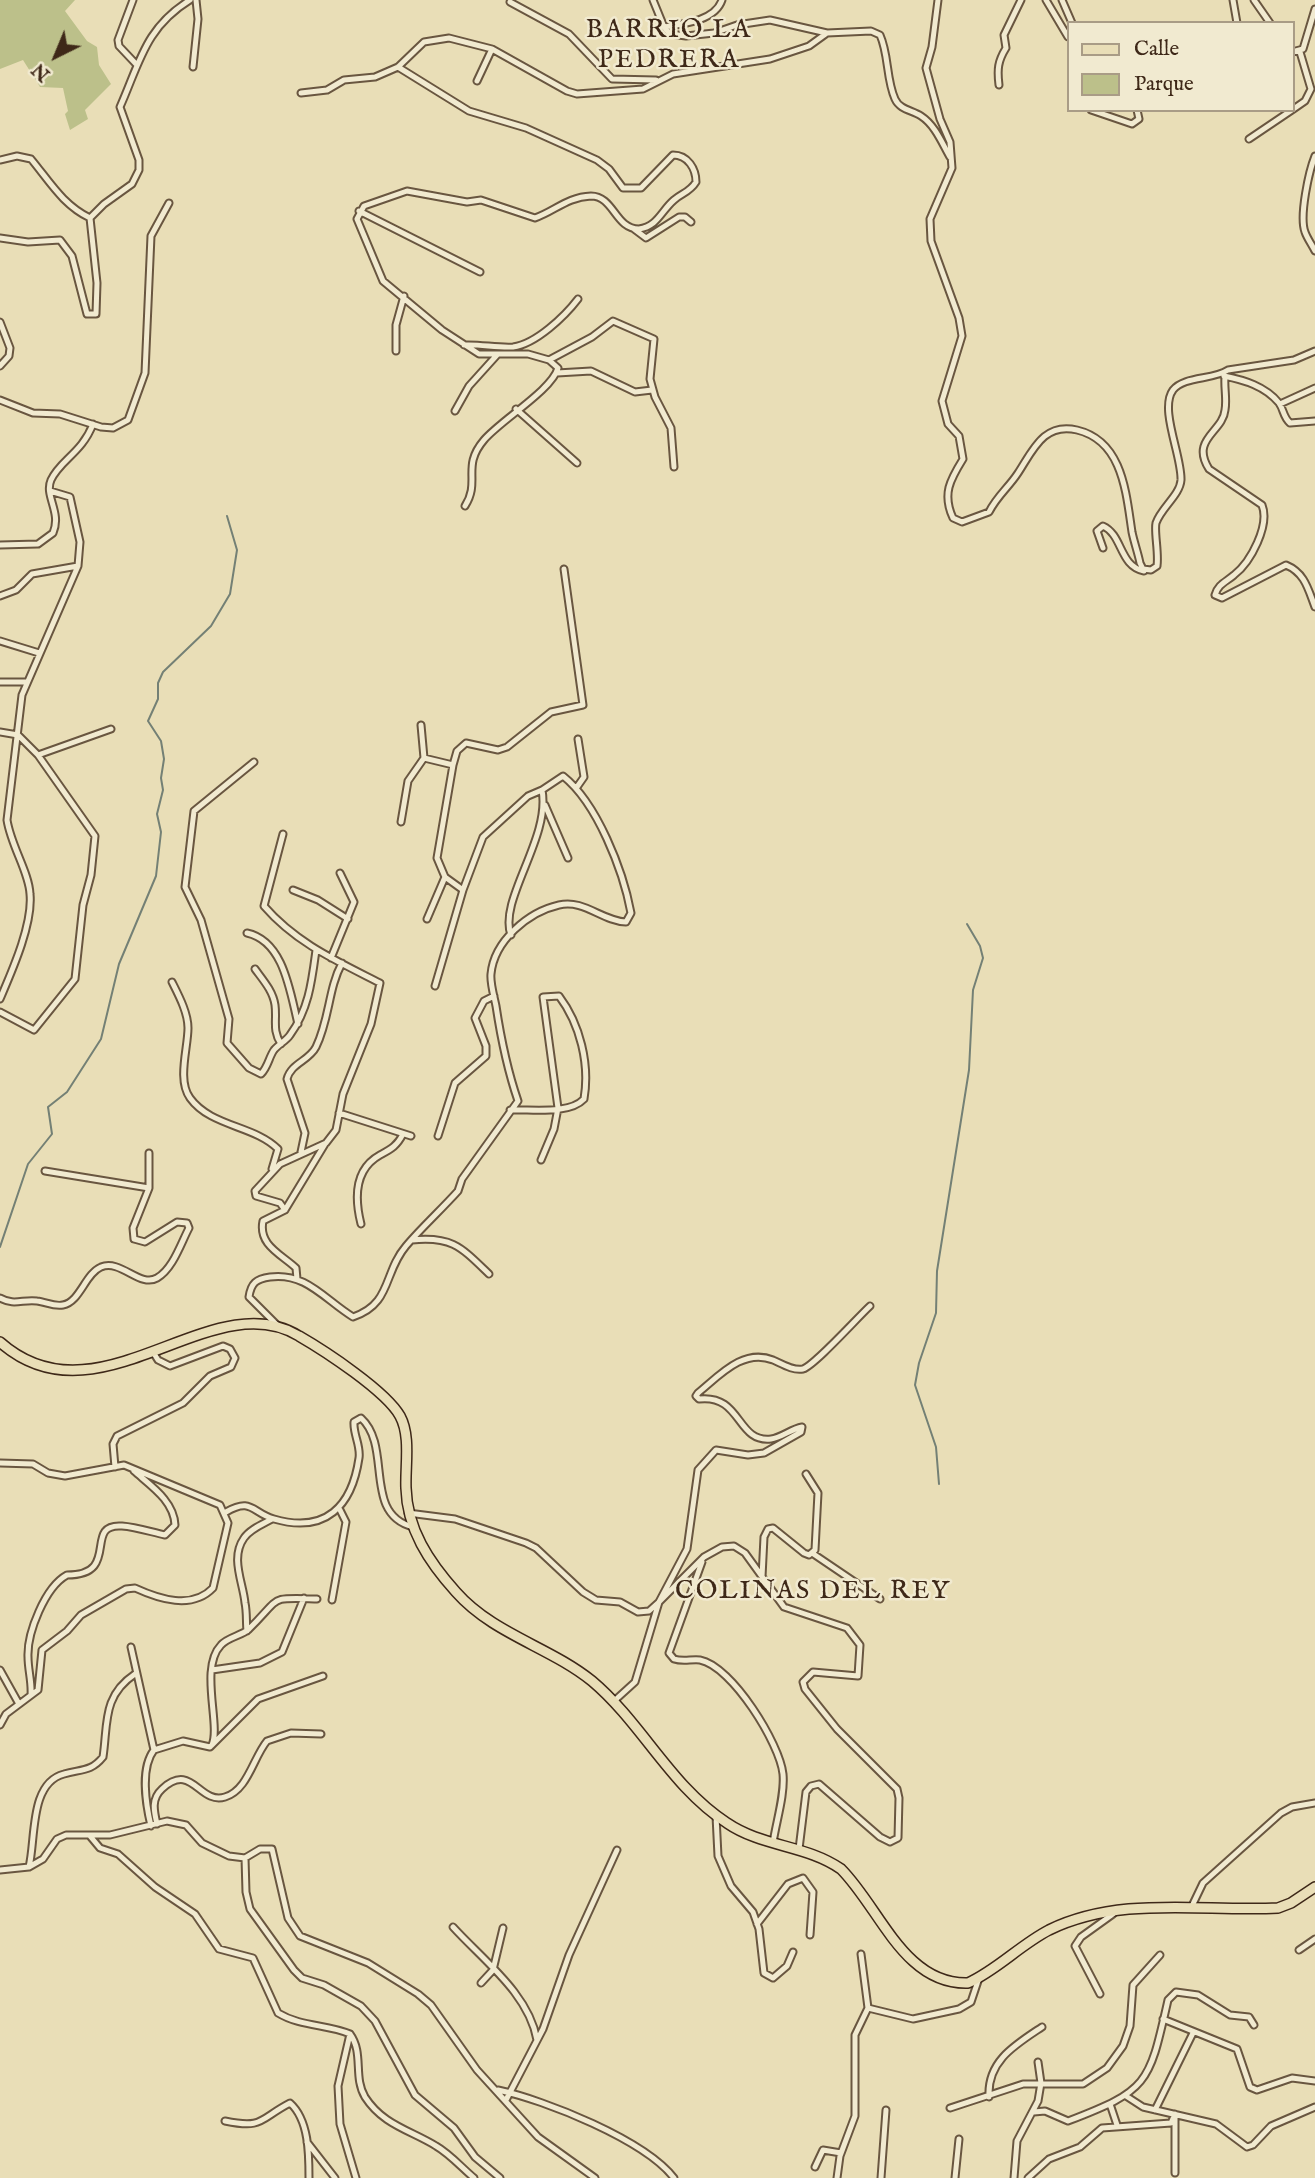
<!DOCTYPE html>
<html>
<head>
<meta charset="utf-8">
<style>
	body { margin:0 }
	#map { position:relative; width:1315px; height:2178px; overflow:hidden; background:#e9deb7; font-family:"IM FELL English",serif }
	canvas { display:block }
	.legend { position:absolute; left:1067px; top:21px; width:228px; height:91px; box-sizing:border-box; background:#f1ead0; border:2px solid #a99c86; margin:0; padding:9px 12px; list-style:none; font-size:21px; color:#3e2818 }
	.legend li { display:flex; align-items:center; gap:14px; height:35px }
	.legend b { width:35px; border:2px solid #a99c86 }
	.north { position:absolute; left:21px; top:21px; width:70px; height:70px; -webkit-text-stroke:5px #f1ead0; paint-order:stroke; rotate:223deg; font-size:19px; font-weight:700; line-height:28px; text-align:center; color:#3e2818 }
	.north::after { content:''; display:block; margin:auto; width:24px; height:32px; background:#3e2818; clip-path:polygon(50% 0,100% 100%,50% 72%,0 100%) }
</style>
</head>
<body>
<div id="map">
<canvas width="1315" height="2178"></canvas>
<ul class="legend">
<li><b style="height:9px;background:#e9deb7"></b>Calle</li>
<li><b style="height:19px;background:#bcc08a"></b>Parque</li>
</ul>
<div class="north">N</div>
</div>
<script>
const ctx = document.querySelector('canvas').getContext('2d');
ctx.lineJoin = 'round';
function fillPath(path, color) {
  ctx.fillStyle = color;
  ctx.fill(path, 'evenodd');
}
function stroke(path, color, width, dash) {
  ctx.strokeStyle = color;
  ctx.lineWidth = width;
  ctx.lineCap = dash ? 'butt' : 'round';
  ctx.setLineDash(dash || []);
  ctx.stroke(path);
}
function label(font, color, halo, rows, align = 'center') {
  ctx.font = font + ' "IM FELL English",serif';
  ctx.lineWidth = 5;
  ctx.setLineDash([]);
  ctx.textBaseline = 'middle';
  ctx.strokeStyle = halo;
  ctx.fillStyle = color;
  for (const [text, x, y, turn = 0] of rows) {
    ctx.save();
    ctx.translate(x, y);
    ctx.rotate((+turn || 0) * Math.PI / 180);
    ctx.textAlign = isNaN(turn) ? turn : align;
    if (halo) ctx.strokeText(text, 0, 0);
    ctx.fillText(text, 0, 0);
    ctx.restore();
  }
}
fillPath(new Path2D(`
	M0,0H75L65,11L87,41L97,47L99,65L111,84L85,110L88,119L70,130L65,114L68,111L63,88L40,87L23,60L0,69Z`), '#bcc08a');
stroke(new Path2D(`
	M0,1247L28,1164L52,1134L48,1107L67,1092L101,1039L119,964L156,876L161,832L157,814L163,790L161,778L164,759L161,741L148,721L158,699V683L163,672L211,626L230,594L237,550L227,516
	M939,1484L936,1447L915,1385L919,1363L936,1313L937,1271L969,1070L973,990L983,958L980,946L967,924`), '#748075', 2);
const street = new Path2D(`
	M133,0L118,40L119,46L136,64
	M653,0L664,27
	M722,0C715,21 683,24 664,27L670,34L686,36L714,33L737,25L770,20L827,33
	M938,0L932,47L926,68L940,119L950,142L952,168L930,219L931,241L959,318L962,336L942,401L948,424L959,436L963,459C950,480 942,494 953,518L962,522L989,512C997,496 1009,487 1018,473C1033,450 1044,422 1077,430C1123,441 1126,493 1132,532C1134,542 1138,553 1140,563L1143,569L1151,570L1157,566C1159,553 1154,532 1156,523C1161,508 1180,495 1181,480C1182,456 1159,409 1173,390C1184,376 1213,380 1228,370L1294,360L1315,351
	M1046,0L1068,37
	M1062,0L1072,23
	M1233,0L1237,23
	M1254,0L1270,23
	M510,2L569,34L612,79L656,80
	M1292,52L1303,49L1315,9
	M193,67L198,19L196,0
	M398,67L469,111L526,128L597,160L609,169L623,188H641L673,155C688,155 696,169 696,182C690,192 682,193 674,200C661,211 658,226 639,229C615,229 614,196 591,196C567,197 555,211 535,218L481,200L467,202L407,191L364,206L357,219L383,281L442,330L479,354H528L549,360L558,368C552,390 501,420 484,440C461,467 481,481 465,506
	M477,81L492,49
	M999,85C997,69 998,61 1006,48L1004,35L1021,0
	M301,93L327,90L344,80L375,77L398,67L424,42L449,38L492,49L567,91L577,94L643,89L673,74L770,59L809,46L827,33L871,31L880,35C889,55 886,79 895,99C900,110 912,110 921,116C935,125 942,143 950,157
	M1091,110L1132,124L1139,119L1137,110
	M1292,110L1305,101L1311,89L1300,52
	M1249,139L1292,110
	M1315,156C1309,171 1299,216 1305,232C1307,238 1312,245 1315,251
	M0,160L17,156L31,159C50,182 63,205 90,218L97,283L96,314H87L72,256L60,240L28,242L0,238
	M359,211L480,272
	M90,218L104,204L132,184L139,170V160L120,107C140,62 145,28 190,0
	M634,229L646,238L679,217H685L691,222
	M0,322L10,348L9,356L0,366
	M464,345C480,344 497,348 513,347C536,344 565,316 578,299
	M396,351V325L404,296
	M549,360L592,337L613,321L654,339L650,379L655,397L671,428L674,467
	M557,373L591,371L635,392L652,390
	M1224,376C1244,380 1265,386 1279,403C1284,410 1283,417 1290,423L1315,421
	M1225,377C1224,388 1227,399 1225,410C1223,432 1190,439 1209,469L1262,505C1270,525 1251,562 1234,575C1226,582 1218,584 1215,595L1222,598L1286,565C1305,573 1308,589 1315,607
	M0,400L33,413L60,414L101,427L113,428L128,420L145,373L151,236L169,203
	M1280,404L1315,388
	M516,409L577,463
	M455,411L469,386L497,355
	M0,545L38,544L53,533C62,512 44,496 51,480C60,460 82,453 93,424
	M1103,548L1097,531L1103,526C1123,535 1119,566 1144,571
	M0,596L16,590L32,574L78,566
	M0,641L39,653
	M0,682H27
	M0,732L18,735L38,755L95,836L91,875L83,905L75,979L34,1030L0,1012
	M38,755L111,729
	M424,758L453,765
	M254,762L194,811L185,887L201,920L229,1019L227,1043L249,1068L261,1074C268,1067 269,1057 274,1050C279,1044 286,1041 290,1035C309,1009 312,980 316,950
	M577,787L584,777L578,739
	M542,790L528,796L483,837L463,890L445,877L437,858L453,765L457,751L466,743L498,750L507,747L551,712L583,705L564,569
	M545,805L568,858
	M401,822L408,781L424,758L421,725
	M283,834L264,906C296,943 337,961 380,983L371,1024L343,1094L336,1130L326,1143L280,1164L255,1191L256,1196L280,1203L285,1210L263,1221C258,1245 281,1254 296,1268L297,1279
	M293,890L318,900L348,919
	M427,919L445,877
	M247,933C284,941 290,992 298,1024
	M331,958L354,902L340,873
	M255,969C263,980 273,991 275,1005C277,1020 272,1030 281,1044
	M172,982C179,996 188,1013 188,1028C188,1048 177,1080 190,1098C211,1127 254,1125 278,1149L272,1169
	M435,986L463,890
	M0,999C12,971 33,924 30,894C29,872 11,846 7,820L22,695L78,566L80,542L70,497L50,491
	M510,1110C531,1109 569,1115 584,1099C590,1064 580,1024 559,996L543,997L558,1108L554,1129L541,1160
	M339,1113L411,1136
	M438,1136L455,1083L486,1056V1046L475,1018L484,1001L494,996
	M301,1152L305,1133L287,1079C291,1063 309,1061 316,1047C330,1018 328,989 342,963
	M45,1171L149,1188
	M285,1210L325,1144
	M361,1224C355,1200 353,1170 380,1155C391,1149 397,1146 403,1134
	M412,1240C452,1236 461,1247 489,1274
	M0,1298C14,1306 23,1299 37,1301C46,1302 54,1307 63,1305C80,1302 85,1274 101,1267C121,1259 140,1288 157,1278C173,1269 181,1243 189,1228L187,1223L177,1222L145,1242L134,1239L133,1228L149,1188V1153
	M278,1326L249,1297C251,1283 256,1279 270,1277C306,1272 325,1300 353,1317C392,1304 383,1273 406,1246C422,1227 441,1210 458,1191L462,1179L518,1101C507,1069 501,1039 496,1006C494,996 490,983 491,974C494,941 528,912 559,905C584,899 602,921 626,922L631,913C623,870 597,803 563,776L542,790C551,838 498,900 511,935
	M0,1463L33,1464L48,1473L65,1476L124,1465L220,1505L228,1523L213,1588C192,1610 159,1599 135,1588L126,1589L81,1615L67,1631L42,1650L38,1690L6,1714L0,1725
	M115,1467L113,1444L117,1436L183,1403L210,1376L231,1367L235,1358L230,1349L223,1346L170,1366L158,1360L153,1352
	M226,1512C252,1497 252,1513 274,1519C326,1534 352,1506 359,1458C361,1446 353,1434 354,1422L361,1418C393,1447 362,1514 413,1527
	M408,1513L455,1519L526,1543L536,1548L583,1592L596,1600L620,1602L638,1612L649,1611L659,1602L687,1549L698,1470L716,1450L748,1455L764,1453L801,1432L802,1427C791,1429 781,1438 771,1439C736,1443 742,1394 699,1399L696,1396L698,1393C719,1376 743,1348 773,1360C782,1364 793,1371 803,1369C815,1365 857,1318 870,1306
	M812,1553L880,1599
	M702,1562L669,1653L674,1659C683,1662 691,1659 700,1660C732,1666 780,1744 783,1774C785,1795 776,1822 773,1843
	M762,1577L764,1537L768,1529L773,1528L804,1553L809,1555L815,1550L818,1493L806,1474
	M332,1600L346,1522L340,1510
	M247,1631C246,1622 247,1612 245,1603C243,1582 230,1558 244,1538C250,1529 263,1524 272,1519
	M131,1647L154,1750
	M0,1670L19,1704
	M212,1670L260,1663L282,1652L304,1598
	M31,1695C32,1682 28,1670 28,1657C27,1633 45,1587 67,1575C122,1575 82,1523 122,1526C136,1527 151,1532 165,1535L175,1525C174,1501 151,1486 134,1471
	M613,1702L635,1682L659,1602L704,1557L722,1547L734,1546L745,1553L784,1607L847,1628L860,1645L858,1676L813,1672L803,1682L805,1689L837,1729L897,1789L899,1798L898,1838L890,1842L880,1837L819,1784L811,1786L806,1792L799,1849
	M212,1745C221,1725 199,1668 221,1645C228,1637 241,1636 249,1629C282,1597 267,1597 317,1599
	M716,1816L718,1856L731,1886L753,1912L759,1929L764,1973L773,1978L787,1966L793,1952
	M157,1824C154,1811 151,1799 162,1789C192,1761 199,1805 225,1797C248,1790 253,1758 267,1741L291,1733L321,1734
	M151,1826C146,1805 140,1768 154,1750L183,1741L210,1747L258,1699L323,1676
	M90,1836L100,1848L118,1854L155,1887L195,1914L219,1949L253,1958L278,2013C301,2027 327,2024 350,2034C364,2053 353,2077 365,2097C383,2125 410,2130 436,2146C450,2154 462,2168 474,2178
	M245,1858L246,1892L250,1909L294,1970L302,1978L324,1985L361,2006L375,2021L415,2095L454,2128L475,2157L500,2178
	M29,1867C36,1839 29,1783 64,1774C81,1769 91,1772 103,1757C108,1724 102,1696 135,1674
	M0,1870L29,1867L43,1859L57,1839L66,1835H110L167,1821L186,1825L202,1843L229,1856L245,1858L260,1849H272L288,1918L300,1936L368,1963L418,1994L431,2005L477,2070L538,2137L595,2178
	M1192,1906L1203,1883L1281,1813L1292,1807L1315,1803
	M757,1924L788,1884L803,1878L813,1892L810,1935
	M453,1927C484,1961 529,1994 537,2040
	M1299,1950L1315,1939
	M481,1983L493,1970L503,1928
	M1100,1994L1075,1946L1081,1937L1113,1914
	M868,2008L913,2019L959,2009L971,2002L979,1978
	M1163,2019L1237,2049L1250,2087L1257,2090L1292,2078L1315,2081
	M350,2034L338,2086L340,2124L356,2178
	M498,2090C545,2100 645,2140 674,2178
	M1126,2096L1143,2107L1216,2124L1247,2147L1253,2145L1271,2126L1315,2107
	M989,2097C987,2061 1015,2045 1042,2027
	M506,2100L543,2029L569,1955L617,1850
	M1110,2104L1117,2125
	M950,2108L1023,2084H1083L1107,2068L1123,2046L1130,2026L1133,1985L1160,1955
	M1155,2110L1193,2033
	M1034,2112L1045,2111L1068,2121C1149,2090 1149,2084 1168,2000L1176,1992L1198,1995L1230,2015L1249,2017L1254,2025
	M1175,2117V2173
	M225,2121C264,2129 259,2119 290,2103C309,2120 309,2154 309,2178
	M307,2142L335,2178
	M815,2167L823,2150L841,2153
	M837,2178L840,2156L855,2116V2035L868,2008L861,1954
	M881,2178L886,2110
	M955,2178L959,2139
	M1014,2178L1017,2141L1038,2101L1041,2083L1038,2062
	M1028,2178L1049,2159L1080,2147L1102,2128L1171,2123L1175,2114`);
const primary = new Path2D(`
	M0,1342C98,1429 211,1282 299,1336C325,1351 386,1391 400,1416C411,1436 405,1466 406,1488C407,1529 429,1562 456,1592C493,1634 550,1647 592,1681C642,1723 671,1787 727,1823C762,1847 807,1845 841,1869C880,1908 904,1985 968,1983C997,1970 1020,1945 1049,1930C1121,1895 1202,1912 1278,1908L1291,1903L1315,1887`);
stroke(street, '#695640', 9);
stroke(primary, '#3e2818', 12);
stroke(street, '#f1ead0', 5);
stroke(primary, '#e9deb7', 9);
ctx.letterSpacing = '2px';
label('26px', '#3e2818', '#f1ead0', [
	["BARRIO LA",669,32],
	["PEDRERA",669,62],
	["COLINAS DEL REY",813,1593]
]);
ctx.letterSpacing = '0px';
</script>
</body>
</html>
